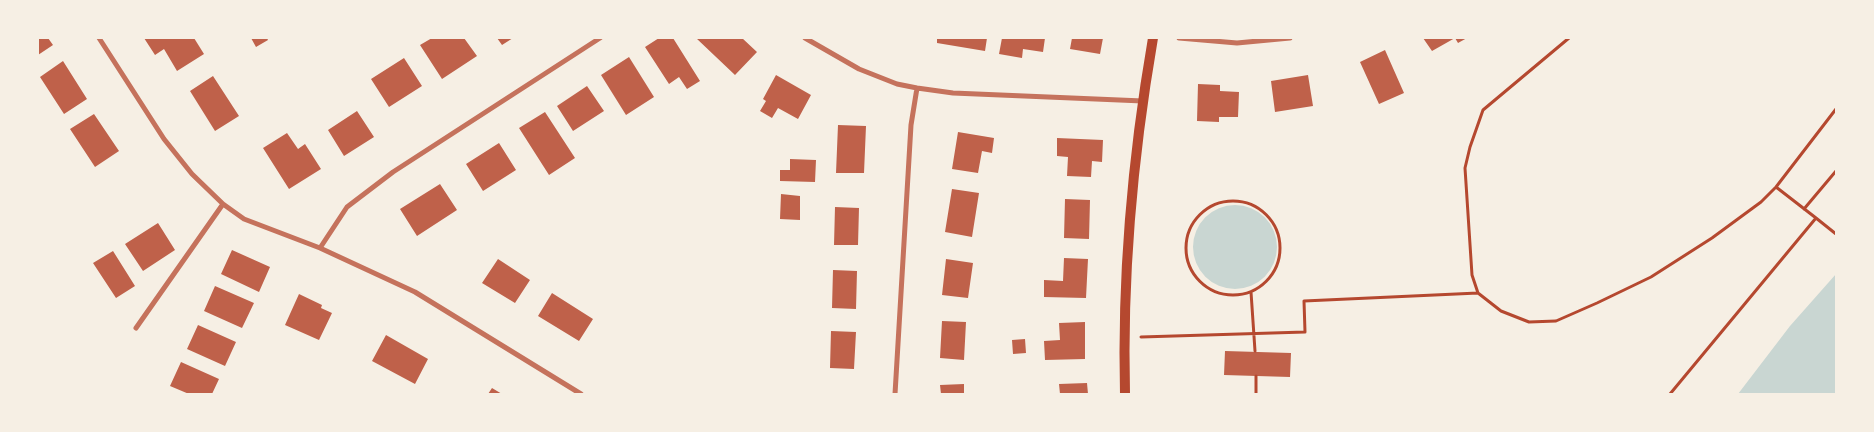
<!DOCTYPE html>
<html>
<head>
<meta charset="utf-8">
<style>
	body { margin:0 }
	#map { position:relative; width:1874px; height:432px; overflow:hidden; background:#f6efe4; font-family:"Fira Sans",sans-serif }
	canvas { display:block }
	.frame { position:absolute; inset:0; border:39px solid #f6efe4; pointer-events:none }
</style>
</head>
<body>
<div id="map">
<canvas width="1874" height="432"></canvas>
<div class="frame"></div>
</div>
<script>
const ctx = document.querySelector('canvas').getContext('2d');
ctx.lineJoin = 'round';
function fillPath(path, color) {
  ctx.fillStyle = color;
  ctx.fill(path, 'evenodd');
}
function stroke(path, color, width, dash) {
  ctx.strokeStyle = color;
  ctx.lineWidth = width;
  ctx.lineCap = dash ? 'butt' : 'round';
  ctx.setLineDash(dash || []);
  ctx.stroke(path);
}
fillPath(new Path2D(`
	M1193 247a42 42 0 1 1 84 0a42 42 0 1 1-84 0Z
	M1836,274V394H1738L1790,326Z`), '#c9d6d2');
fillPath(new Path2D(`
	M38,38H48L53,45L38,55Z
	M144,38H194L204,54L177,71L164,49L155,55Z
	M251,38H267L268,40L256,47Z
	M432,38H464L477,56L442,79L420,45Z
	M497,38H513L502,45Z
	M659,38H673L700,81L687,89L679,77L669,84L645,47Z
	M696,38H742L757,52L735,75Z
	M937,38H987L985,51L937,43Z
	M1002,38H1045L1043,52L1023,49L1022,58L999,54Z
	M1072,38H1103L1100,54L1070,49Z
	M1423,38H1455L1432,51Z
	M1455,38H1467L1458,43Z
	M1385,50L1404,93L1379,104L1360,62Z
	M629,57L654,97L626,115L601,75Z
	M404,58L422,86L389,107L371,79Z
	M63,61L87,99L64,114L40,77Z
	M776,75L811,95L798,119L778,108L772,118L760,111L766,101L763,99Z
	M1308,75L1313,106L1275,112L1271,81Z
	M213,76L239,116L215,131L190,91Z
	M1198,84L1220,85V91L1239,92L1238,117H1219V122L1197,121Z
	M587,86L604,111L573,131L557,106Z
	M357,111L374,137L344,156L328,130Z
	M545,112L575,158L549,175L519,128Z
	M94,114L119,151L95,167L70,129Z
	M838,125L866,126L864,173H836Z
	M958,132L994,138L992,153L982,151L978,173L952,169Z
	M287,133L298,149L305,144L321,169L289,189L263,148Z
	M1057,138L1103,140L1102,162L1092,161L1091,177L1067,176L1068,157L1057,156Z
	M499,143L516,170L483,191L466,164Z
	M790,159L816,160L815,182L780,181V170H790Z
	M440,184L457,210L417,236L400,209Z
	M952,189L979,193L972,237L945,232Z
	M781,194L800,196V220L780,219Z
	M1065,199L1090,200L1089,239L1064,238Z
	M835,207L859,208L858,245H834Z
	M158,223L175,250L143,271L125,244Z
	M232,250L270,267L259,292L221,274Z
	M113,251L135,286L116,298L93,263Z
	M1064,258L1088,259L1086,298L1044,297V280L1063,281Z
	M498,259L530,280L515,303L482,283Z
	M946,259L973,263L968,298L942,295Z
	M833,270L857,271L856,309L832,308Z
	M215,286L254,303L242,328L204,311Z
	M552,293L593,319L579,341L538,316Z
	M299,294L322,305L321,308L332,313L319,340L285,325Z
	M942,321L966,322L964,360L940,358Z
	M1085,322V359L1045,360L1044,341L1060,340L1059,323Z
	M198,325L236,342L225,366L187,349Z
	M831,331L856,332L854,369L830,368Z
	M386,335L428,359L415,384L372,361Z
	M1025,339L1026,353L1013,354L1012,340Z
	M1225,351L1291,353L1290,377L1224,375Z
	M181,362L219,379L212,394H189L170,386Z
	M1087,383L1088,394H1060L1059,384Z
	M964,384V394H941L940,385Z
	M492,388L502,394H488Z`), '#bf614a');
stroke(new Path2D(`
	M1569,38L1483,110L1470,147L1465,168L1472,275L1478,293L1501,311L1529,322L1556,321L1597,303L1651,277L1712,238L1761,202L1776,187L1836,109
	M1776,187L1816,218
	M1186 248a47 47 0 1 1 94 0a47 47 0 1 1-94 0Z
	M1804,209L1836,171
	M1251,292L1255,351
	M1141,337L1305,332L1304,301L1478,293
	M1256,376V394
	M1670,394L1816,218L1836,234`), '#b5482f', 3);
stroke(new Path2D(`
	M99,38L164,139L192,174L223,204L244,219L320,248L415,292L581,394
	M805,38L859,69L897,84L917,88L953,93L1143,101
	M1179,38L1237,43L1290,38
	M320,248L347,207L393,172L600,38
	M136,328L223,204
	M895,394L911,125L917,88`), '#c5725c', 5);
stroke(new Path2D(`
	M1125,394C1122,276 1133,154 1153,38`), '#b5482f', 10);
</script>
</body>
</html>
